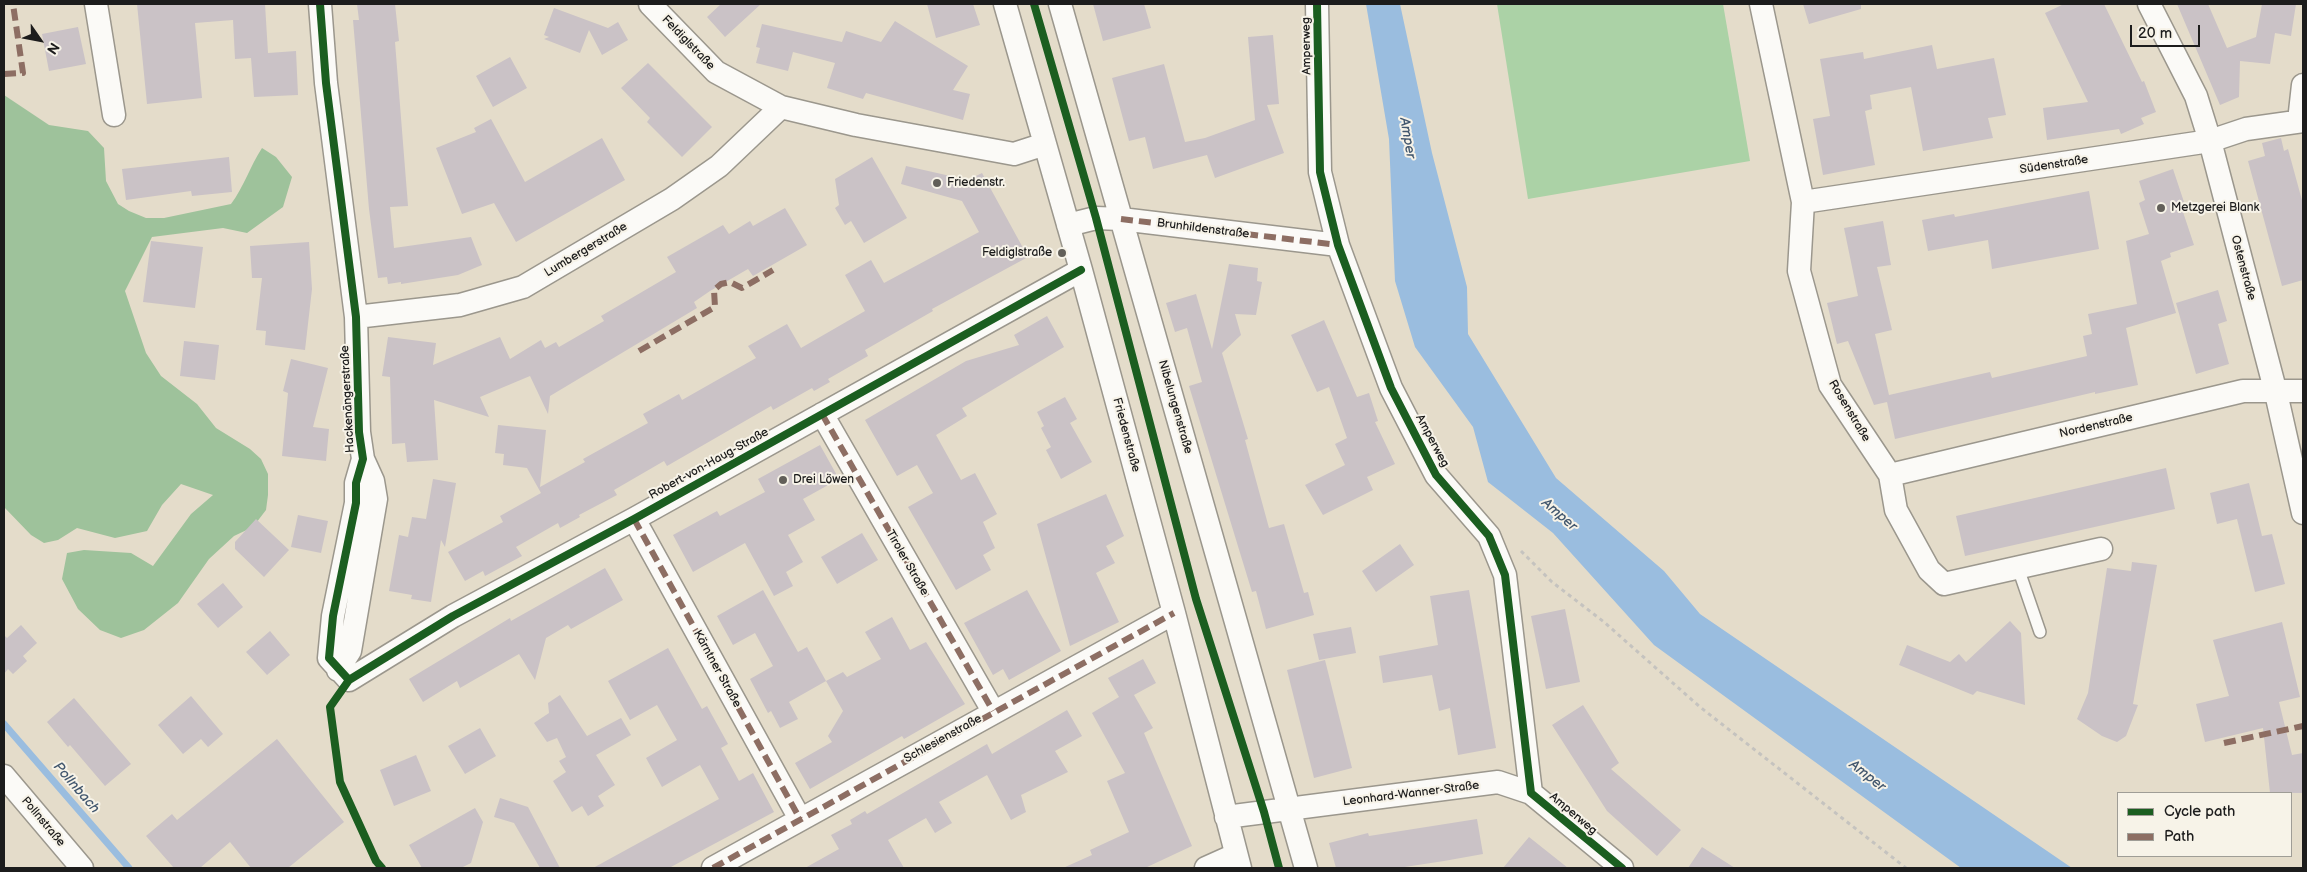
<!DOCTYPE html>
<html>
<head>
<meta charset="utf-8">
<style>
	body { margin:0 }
	#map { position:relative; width:2307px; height:872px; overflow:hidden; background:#e4dcca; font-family:"Balsamiq Sans",sans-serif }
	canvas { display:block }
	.frame { position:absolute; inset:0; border:5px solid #1c1c1c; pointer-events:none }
	.legend { position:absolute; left:2117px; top:792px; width:175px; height:65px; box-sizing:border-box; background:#f7f3e8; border:1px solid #9f9d96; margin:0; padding:6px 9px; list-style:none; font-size:15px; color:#1c1c1c }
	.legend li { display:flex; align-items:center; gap:10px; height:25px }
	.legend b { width:25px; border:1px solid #9f9d96 }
	.north { position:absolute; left:15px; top:15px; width:50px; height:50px; -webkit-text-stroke:4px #f7f3e8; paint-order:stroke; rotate:123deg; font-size:14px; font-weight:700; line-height:20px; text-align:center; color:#1c1c1c }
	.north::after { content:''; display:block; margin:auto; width:18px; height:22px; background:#1c1c1c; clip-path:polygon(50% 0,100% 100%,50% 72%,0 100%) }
	.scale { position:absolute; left:2130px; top:25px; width:70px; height:22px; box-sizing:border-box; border:2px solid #1c1c1c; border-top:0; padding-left:6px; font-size:15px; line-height:18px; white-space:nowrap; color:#1c1c1c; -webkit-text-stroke:4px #f7f3e8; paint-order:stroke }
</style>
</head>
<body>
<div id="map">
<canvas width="2307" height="872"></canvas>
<div class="frame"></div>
<ul class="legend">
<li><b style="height:6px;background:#1b5e20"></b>Cycle path</li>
<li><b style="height:6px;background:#8d6e63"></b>Path</li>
</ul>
<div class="north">N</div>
<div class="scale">20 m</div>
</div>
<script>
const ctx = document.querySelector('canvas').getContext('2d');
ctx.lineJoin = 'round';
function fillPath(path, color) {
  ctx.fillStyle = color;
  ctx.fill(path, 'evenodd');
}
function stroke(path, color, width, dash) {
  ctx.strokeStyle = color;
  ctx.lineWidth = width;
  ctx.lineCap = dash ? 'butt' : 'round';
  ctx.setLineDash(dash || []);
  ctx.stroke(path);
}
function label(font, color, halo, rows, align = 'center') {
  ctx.font = font + ' "Balsamiq Sans",sans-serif';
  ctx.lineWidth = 4;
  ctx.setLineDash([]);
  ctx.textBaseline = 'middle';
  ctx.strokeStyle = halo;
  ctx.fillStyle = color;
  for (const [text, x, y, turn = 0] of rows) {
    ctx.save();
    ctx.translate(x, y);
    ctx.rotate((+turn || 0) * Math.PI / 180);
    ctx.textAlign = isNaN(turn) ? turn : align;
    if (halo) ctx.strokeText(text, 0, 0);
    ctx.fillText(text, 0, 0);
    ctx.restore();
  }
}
fillPath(new Path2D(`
	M1497,4H1723L1750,161L1528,199Z`), '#abd2a6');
fillPath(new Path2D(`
	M4,95L49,125L88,131L104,148L106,181L118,204L129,211L146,218H164L231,204C244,187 250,166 262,148L276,157L292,177L283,207L247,233L223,228L152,237L125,291L146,353L161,376L197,404L216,428L250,449L261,459L268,474V495L266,510L253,527L234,536L209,559L178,603L144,630L121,638L100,630L78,609L62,579L67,553L84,550L131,553L153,566L191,514L213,495L181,484L162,505L147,531L115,538L77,528L58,540L44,543L31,535L4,507Z`), '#9ec29b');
fillPath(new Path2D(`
	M1366,4H1400L1432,153L1467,287L1468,334L1556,478L1664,571L1700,614L2072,868H1961L1654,645L1553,533L1488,482L1473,427L1415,347L1395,281L1389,139Z`), '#9abddf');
stroke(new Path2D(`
	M4,724L129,868`), '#9abddf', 7);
fillPath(new Path2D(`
	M137,4H265L268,53L296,51L298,95L254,97L251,58L235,59L233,20L195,23L202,98L147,104Z
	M357,4H395L399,41L395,42L408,206L390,207L394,248L471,237L482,265L458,275L401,284V282L388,284L387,277L378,278L369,209L353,20H359Z
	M721,4H761L725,37L707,17Z
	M927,4H973L980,25L936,38Z
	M1093,4H1144L1151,28L1103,41Z
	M1803,4H1861V9L1809,24Z
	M2064,4H2104L2142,82L2144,81L2156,112L2141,118L2144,124L2121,134L2119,129L2047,140L2043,108L2088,102L2045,13Z
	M2177,4H2208L2227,48L2256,37L2262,4H2296L2291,36L2275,33L2270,64L2240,61L2239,97L2220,105Z
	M554,8L608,28L618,22L628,40L602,55L589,30L580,53L544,39L549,37L544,35Z
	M895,21L968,66L953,90L970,94L963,120L866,93L863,99L827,88L835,63L793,52L788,71L756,63L760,48L756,47L762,24L842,42L846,31L881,42Z
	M78,27L86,64L49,71L42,34Z
	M1273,35L1279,104L1267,105L1284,153L1215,178L1207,155L1153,169L1145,137L1129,141L1112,78L1164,64L1185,142L1205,138L1255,120L1248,37Z
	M1932,45L1937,69L1994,58L2006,115L1988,118L1993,138L1923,151L1911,87L1870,95L1872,109L1865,111L1875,165L1823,175L1813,119L1830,116L1820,59L1863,52L1864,59Z
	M510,57L527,88L493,107L476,76Z
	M648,63L712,127L682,157L647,122L650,118L621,88Z
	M491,119L525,182L602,138L625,180L516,242L494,203L462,214L436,148L476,132L474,128Z
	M2281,138L2284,151L2288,149L2303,204V280L2282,286L2248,161L2265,156L2262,143Z
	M229,157L232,192L192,196L191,191L126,200L122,169Z
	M872,157L907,218L864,243L851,221L845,225L835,208L839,205L835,179Z
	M906,166L968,180L982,173L1028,257L932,309L933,311L865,350L868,356L828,379L830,382L814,391L812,388L773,410L771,406L667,466L664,461L614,490L617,495L579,515L580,517L560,528L558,523L516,547L522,556L485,576L483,571L465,581L448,552L503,522L500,516L541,493L527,468L503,465L504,454L495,453L498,425L546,430L540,487L585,462L583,459L648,423L643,414L679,394L682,400L756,358L748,346L787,324L801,348L865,311L845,275L871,260L884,283L979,232L962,201L901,184Z
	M2173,169L2184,202L2180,203L2194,245L2170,253L2171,257L2161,261L2176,313L2126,328L2138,385L2095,394V392L1895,439L1887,402L1874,405L1848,341L1837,344L1827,303L1858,296L1844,228L1883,221L1891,265L1877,267L1892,330L1875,334L1889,395L1990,372L1992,378L2087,356L2083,336L2092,334L2088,314L2137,304L2126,241L2149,234L2139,203L2145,200L2139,181Z
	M2089,191L2099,249L1992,269L1988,240L1928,251L1922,220L1954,214L1955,217Z
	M785,208L807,245L753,276L748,269L710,291L694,302L697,308L550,396L548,414L530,376L480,397L489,417L434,400L438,460L407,462L405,443L392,444L390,377L382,376L388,337L436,343L433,365L500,337L510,359L541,340L545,348L556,342L559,347L604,321L601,316L676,272L667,257L723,225L729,234L750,221L753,226Z
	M151,241L203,247L195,308L143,302Z
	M309,242L312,289L305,350L265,345L266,331L256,330L262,278H252L250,246Z
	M1229,264L1258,268L1257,281L1262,282L1256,315L1235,314L1241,335L1222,353L1248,439L1245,440L1269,528L1284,524L1304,593L1308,592L1314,615L1266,629L1256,591L1252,592L1189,386L1202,382L1187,328L1175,332L1166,303L1196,294L1212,349Z
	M2218,290L2227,321L2218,324L2229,364L2196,374L2176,303Z
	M1047,316L1064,347L962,408L967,416L936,435L961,480L975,473L997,514L983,522L995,548L983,555L991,570L956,590L908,507L933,493L917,465L897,476L865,420L966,361L1019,345L1014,335Z
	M1324,320L1357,397L1369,393L1378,421L1375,422L1395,464L1367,477L1373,490L1323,515L1305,485L1345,465L1335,444L1347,438L1329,387L1317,392L1291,335Z
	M184,341L219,345L215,380L180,376Z
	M291,359L328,368L313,427L329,429L326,461L282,456L288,393L283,391Z
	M1065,397L1077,419L1070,423L1092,462L1061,479L1046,450L1051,447L1041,428L1044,426L1037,412Z
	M820,445L839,479L803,499L815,520L788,535L803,562L786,572L793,586L774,596L745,543L693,572L673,535L717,511L720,516L765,492L758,479Z
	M2166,468L2175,509L1965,556L1956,516Z
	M433,479L456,483L445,547L441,540L431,602L411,599L412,595L389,591L399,535L408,537L412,517L426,519Z
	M2249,483L2262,536L2272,534L2285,584L2255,592L2237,519L2217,524L2210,493Z
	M1106,494L1124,536L1106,546L1115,563L1096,573L1119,622L1070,646L1037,524Z
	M298,515L328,521L321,553L291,547Z
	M256,519L289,550L264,577L235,549V542Z
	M862,533L878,560L837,584L821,557Z
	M1400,544L1414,565L1376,592L1362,571Z
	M2132,562L2157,565L2133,704L2138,705L2126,736L2117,742L2102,736L2077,719L2088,693L2107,568L2131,571Z
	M605,568L623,600L571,629L568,625L546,638L535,680L519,654L460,688L457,681L423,702L409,679L510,618L511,621Z
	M223,583L243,607L218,628L197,604Z
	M763,590L798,652L807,647L826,681L843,672L847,677L881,659L865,632L892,617L910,650L926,642L965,704L904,739L902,736L810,789L795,763L832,742L828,736L843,711L826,681L789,702L798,719L780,728L771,711L768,713L750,679L773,666L755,633L733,645L717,616Z
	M1027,590L1061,651L1009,680L1003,669L993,675L964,623Z
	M1469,590L1496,748L1458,755L1450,708L1439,711L1432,675L1383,683L1379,656L1438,645L1430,596Z
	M1565,609L1580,682L1546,689L1531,616Z
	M2010,621L2021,633L2025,705L1977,691L1973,695L1899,665L1907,645L1950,662L1959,654L1966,662Z
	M2282,622L2300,697L2279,702L2292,755L2303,753V793H2270L2263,728L2205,742L2196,704L2229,696L2213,640Z
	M21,625L37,643L23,656L27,661L13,674L8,669L4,674V635L7,638Z
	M1351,627L1356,653L1319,660L1313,634Z
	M270,631L290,655L267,675L246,652Z
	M668,648L702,709L707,706L728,744L721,748L739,781L753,773L774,812L669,868H593L719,799L700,765L662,787L646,758L677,740L657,705L630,720L608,681Z
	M1143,659L1156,683L1134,695L1153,728L1144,733L1192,846L1145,868H1063L1092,855L1090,850L1129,832L1107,781L1125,773L1092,713L1119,697L1108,678Z
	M1325,660L1352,768L1314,778L1287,670Z
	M560,695L587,736L621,718L631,735L596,755L615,785L598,796L604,806L588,816L582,806L572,812L553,781L566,772L559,761L566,757L557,738L547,742L534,723L549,713L548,703Z
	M191,696L223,734L208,747L201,739L183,754L158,725Z
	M74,698L131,764L105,786L70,745L68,747L47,722Z
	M1583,705L1619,763L1611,769L1681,830L1657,856L1607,811L1552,725Z
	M1067,710L1082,736L1055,751L1068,772L1021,795L1026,812L1011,820L987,775L939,802L952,823L935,833L926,818L888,840L904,868H805L839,849L831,835L852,824L850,820L865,811L867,814L987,744L992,754Z
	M480,728L496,756L465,774L448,746Z
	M277,739L344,822L288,868H251L230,842L200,868H174L146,836L172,814L177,820Z
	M416,755L431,791L394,806L380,770Z
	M500,798L528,807L560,868H540L514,823L494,817Z
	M475,808L483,822L471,863L461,868H422L409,845Z
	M1477,819L1483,854L1444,861L1398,868H1336L1329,843L1368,833L1369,836Z
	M1529,837L1568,868H1503Z
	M1702,847L1735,868H1688Z`), '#cac2c6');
const service = new Path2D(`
	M2018,568L2040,632`);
const minor = new Path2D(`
	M96,4L114,115
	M320,4L326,83L356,317L359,432L363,459L356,483V503L333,616L329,658L349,680L453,616L634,519L1081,270
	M650,4L716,72L781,107L856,125L1014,154L1045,144
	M1005,4L1081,270L1174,613L1240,868
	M1060,4L1306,868
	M1317,4L1320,172L1338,245L1391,388L1436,475L1489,536L1505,575L1531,793L1622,868
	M1761,4L1803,202L1799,271L1830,385L1890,475L1896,510L1929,570L1944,584L2101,549
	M2149,4L2196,96L2210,141L2276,393L2303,513
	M2299,121L2303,85
	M1803,202L2210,141L2246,129L2303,121
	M1068,225L1096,218L1121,219L1338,245
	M356,317L460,305L523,287L672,199L719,166L781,107
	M822,414L993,711
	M1890,475L2243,391H2303
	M634,519L800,819
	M338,670L350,651L376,499L373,481L363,459
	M4,776L82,868
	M1226,817L1498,782L1531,793
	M713,868L1174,613
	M1206,868L1235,855`);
stroke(service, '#9b978d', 14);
stroke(minor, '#9b978d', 25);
stroke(new Path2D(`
	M1116,292L1194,590
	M1521,551L1552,582L1604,622L1700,707L1906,868
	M1196,596L1257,790
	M1270,835L1279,868`), '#c5c3bf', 3, [4, 4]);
stroke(service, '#fbfaf7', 11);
stroke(minor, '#fbfaf7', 22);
stroke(new Path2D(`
	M4,74L23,73L13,4
	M1121,219L1338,245
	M639,351L715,307L714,290L721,284L730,282L742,288L773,270
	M822,414L993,711
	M634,519L800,819
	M2224,743L2303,726
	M713,868L1174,613`), '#8d6e63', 6, [12, 6]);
stroke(new Path2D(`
	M320,4L326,83L356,317L359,432L363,459L356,483V503L333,616L329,658L349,680
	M1034,4L1096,218L1196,599L1264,812L1279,868
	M1317,4L1320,172L1338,245L1391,388L1436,475L1489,536L1505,575L1531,793L1622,868
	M382,868L376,861L340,782L330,707L349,680L453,616L634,519L1081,270`), '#1b5e20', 8);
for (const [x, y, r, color] of [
	[937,183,5,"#625f59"],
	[2161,208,5,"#625f59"],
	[1062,253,5,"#625f59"],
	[783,480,5,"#625f59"]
]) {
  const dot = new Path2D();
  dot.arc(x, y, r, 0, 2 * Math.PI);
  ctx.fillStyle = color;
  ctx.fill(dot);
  stroke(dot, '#f7f3e8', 2);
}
label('12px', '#1c1c1c', '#f7f3e8', [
	["Feldiglstraße",688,43,46],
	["Amperweg",1307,46,-91],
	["Südenstraße",2054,165,-9],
	["Brunhildenstraße",1203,229,7],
	["Lumbergerstraße",586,250,-31],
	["Ostenstraße",2243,268,75],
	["Hackenängerstraße",348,399,-93],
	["Nibelungenstraße",1175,407,74],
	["Rosenstraße",1849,411,59],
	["Nordenstraße",2096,426,-13],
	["Friedenstraße",1126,435,75],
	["Amperweg",1432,441,62],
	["Robert-von-Haug-Straße",709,464,-29],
	["Tiroler Straße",907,563,60],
	["Kärntner Straße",717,669,61],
	["Schlesienstraße",943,739,-29],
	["Leonhard-Wanner-Straße",1411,794,-7],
	["Amperweg",1573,814,40],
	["Pollnstraße",43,822,50]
]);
label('12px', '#1c1c1c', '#f7f3e8', [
	["Friedenstr.",947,183],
	["Metzgerei Blank",2171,208],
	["Feldiglstraße",1052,253,"right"],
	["Drei Löwen",793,480]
], 'left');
label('italic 14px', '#42576e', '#f7f3e8', [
	["Amper",1407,138,80],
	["Amper",1559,515,41],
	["Amper",1867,776,38],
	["Pollnbach",76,788,49]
]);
</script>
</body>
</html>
